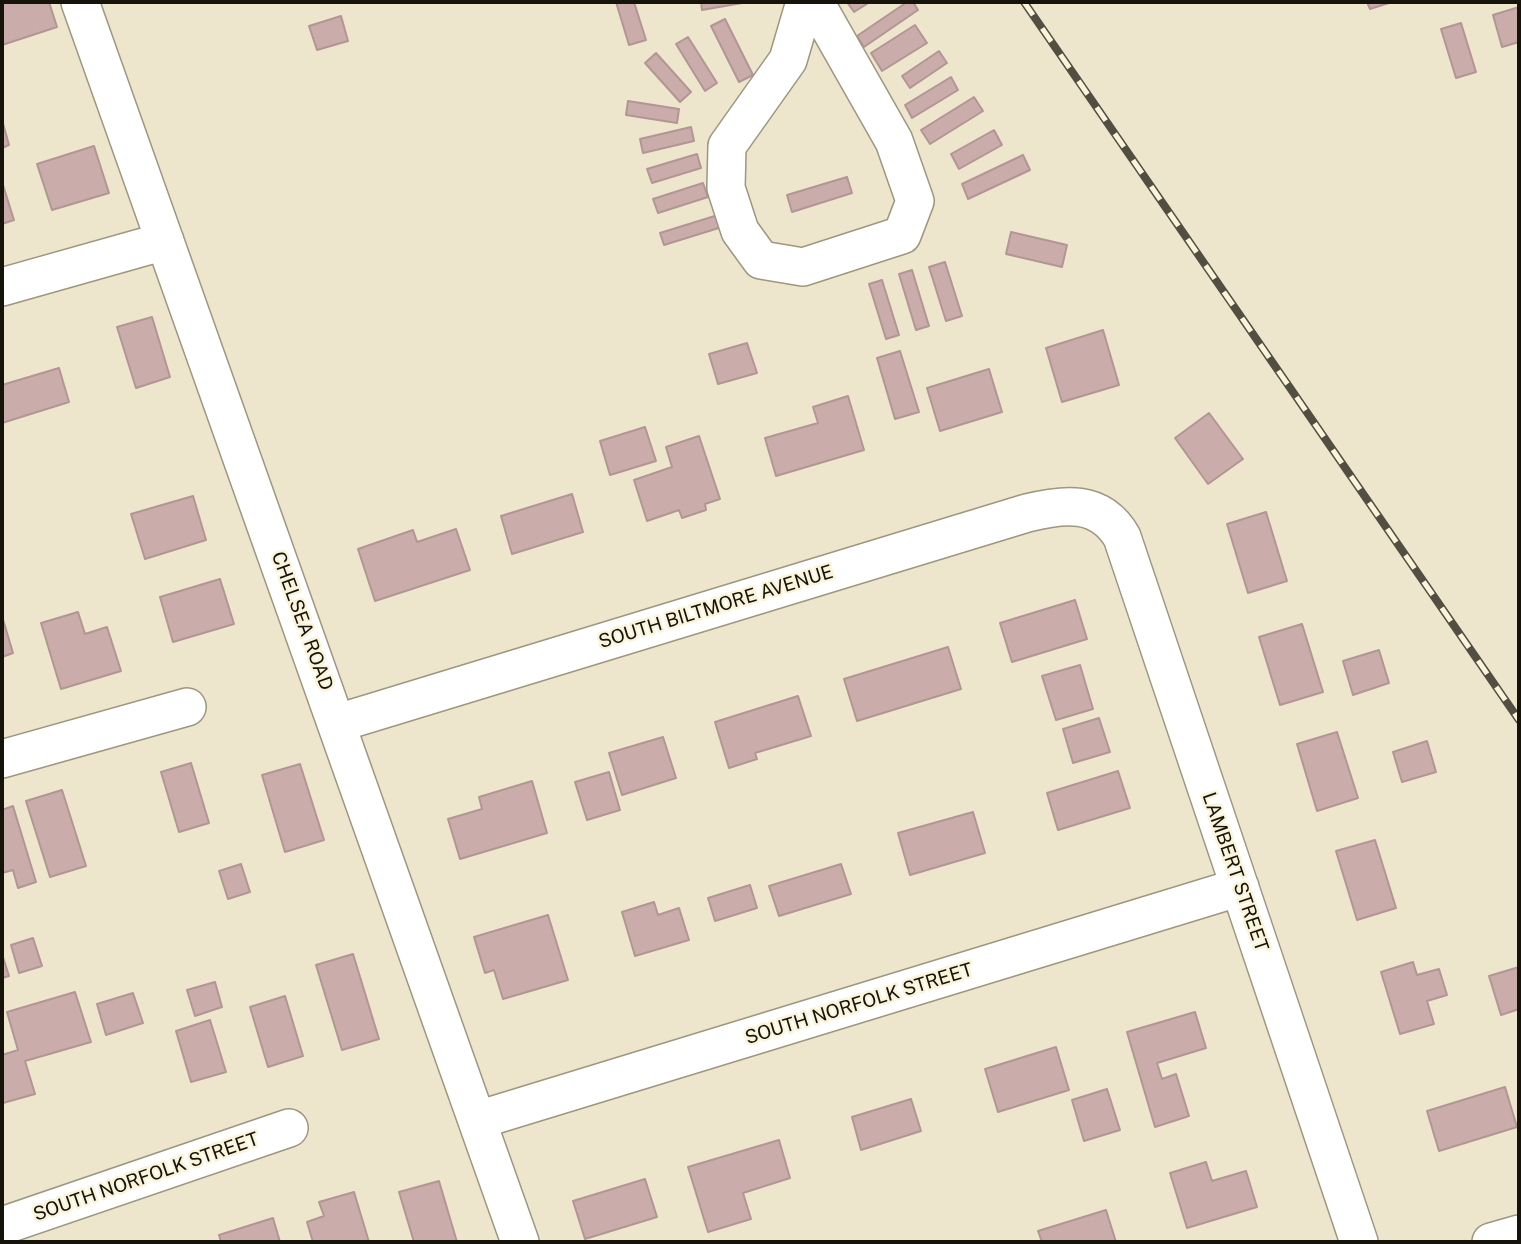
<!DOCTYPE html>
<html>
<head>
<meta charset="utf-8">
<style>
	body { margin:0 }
	#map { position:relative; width:1521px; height:1244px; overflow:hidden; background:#ede6cd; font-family:"Public Sans",sans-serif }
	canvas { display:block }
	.frame { position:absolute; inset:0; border:4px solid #15130a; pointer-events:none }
</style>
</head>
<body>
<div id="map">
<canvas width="1521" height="1244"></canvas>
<div class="frame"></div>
</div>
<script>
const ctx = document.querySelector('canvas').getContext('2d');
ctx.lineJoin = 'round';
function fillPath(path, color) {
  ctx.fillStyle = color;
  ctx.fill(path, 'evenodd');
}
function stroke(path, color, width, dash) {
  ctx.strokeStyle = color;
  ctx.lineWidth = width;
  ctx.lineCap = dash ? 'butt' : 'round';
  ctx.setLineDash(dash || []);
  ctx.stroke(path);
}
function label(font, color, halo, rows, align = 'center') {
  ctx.font = font + ' "Public Sans",sans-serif';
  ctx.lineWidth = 5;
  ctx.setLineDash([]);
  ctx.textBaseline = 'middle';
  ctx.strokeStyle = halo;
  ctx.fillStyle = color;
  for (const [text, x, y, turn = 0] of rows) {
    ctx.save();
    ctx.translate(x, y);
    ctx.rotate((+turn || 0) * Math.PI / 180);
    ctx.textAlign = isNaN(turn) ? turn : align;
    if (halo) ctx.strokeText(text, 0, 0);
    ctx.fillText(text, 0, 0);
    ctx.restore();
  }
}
const building = new Path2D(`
	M2,2H49L57,27L2,45Z
	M616,2H634L646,40L629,45Z
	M701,2H748L702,10Z
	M847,2H870L854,12Z
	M907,2H913L918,10L864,47L857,36Z
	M1367,2H1392L1370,9Z
	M1519,7V42L1502,47L1493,15Z
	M341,16L348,41L317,50L309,26Z
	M725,19L753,75L739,82L711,26Z
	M1461,23L1476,72L1456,78L1441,29Z
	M915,25L927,43L882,71L871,53Z
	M688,37L717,83L705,91L676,44Z
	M939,51L947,63L910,88L902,76Z
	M656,53L691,92L680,102L645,63Z
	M951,77L958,90L912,118L905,105Z
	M974,97L983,111L930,144L921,130Z
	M628,101L679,109L677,123L626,115Z
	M2,120L9,145L2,148Z
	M691,127L694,141L643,153L640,139Z
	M994,130L1002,145L959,169L951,154Z
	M94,146L109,193L52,210L37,164Z
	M697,154L701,168L652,183L647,169Z
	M1023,155L1030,170L968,199L962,184Z
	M847,177L852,193L792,212L787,195Z
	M2,182L14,220L2,224Z
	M703,183L708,197L658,213L653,199Z
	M718,215L722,227L664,245L660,233Z
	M1011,232L1067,245L1062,267L1006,254Z
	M945,262L962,316L946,321L929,267Z
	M912,270L929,326L916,330L899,274Z
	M882,280L899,335L886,339L869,284Z
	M152,317L170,377L136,388L117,327Z
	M1103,330L1119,385L1062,402L1046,348Z
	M747,343L757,373L718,384L709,354Z
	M900,351L919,412L895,419L877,358Z
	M59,368L69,402L2,423V385Z
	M989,369L1002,412L940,431L927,388Z
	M848,396L864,450L776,476L765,438L818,423L813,407Z
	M1209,413L1243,459L1208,484L1175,438Z
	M645,427L656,461L610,475L600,441Z
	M699,436L720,499L705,504L706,510L682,518L679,510L647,521L634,480L672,467L666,447Z
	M572,494L583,532L512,554L501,516Z
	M193,496L206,540L145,559L131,514Z
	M1266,512L1287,581L1248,593L1227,524Z
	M456,529L470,570L375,601L358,549L413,530L417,542Z
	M220,579L234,624L173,642L160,597Z
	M1075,600L1087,639L1012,662L1000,623Z
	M78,612L85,634L107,627L121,671L61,689L41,623Z
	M2,616L13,653L2,657Z
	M1302,624L1323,692L1280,705L1259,637Z
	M948,647L961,689L857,721L844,679Z
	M1379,650L1389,683L1353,695L1343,661Z
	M1080,665L1093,709L1056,720L1042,676Z
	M798,696L811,736L755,753L757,759L729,768L715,722Z
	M1099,718L1110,752L1073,763L1063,729Z
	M1337,732L1358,798L1317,811L1297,744Z
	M663,737L676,778L622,795L609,753Z
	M1427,741L1436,772L1402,782L1393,752Z
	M191,763L209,823L179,832L161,772Z
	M300,764L324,840L285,852L262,775Z
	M1118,771L1130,808L1058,830L1047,793Z
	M609,772L620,810L587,820L575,782Z
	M532,781L547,833L460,859L448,819L482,809L479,797Z
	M62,790L86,866L50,877L26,801Z
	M13,806L36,882L18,888L13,870L2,873V810Z
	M973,812L985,853L910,875L898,833Z
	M1375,840L1396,908L1357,920L1336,851Z
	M241,864L250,892L228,899L219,871Z
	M841,864L851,894L779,916L769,886Z
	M750,885L757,908L715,921L708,898Z
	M654,902L658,915L679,908L689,940L635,956L622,912Z
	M548,915L568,980L503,999L494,970L485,973L474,937Z
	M33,938L42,966L19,973L11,945Z
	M2,954L9,976L2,978Z
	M353,954L379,1039L342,1050L316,965Z
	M1413,962L1417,975L1439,969L1447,995L1427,1001L1434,1024L1400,1034L1381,972Z
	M1519,967V1009L1501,1015L1489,976Z
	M215,982L222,1007L195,1016L187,990Z
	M75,992L91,1042L25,1061L35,1094L3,1103L2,1055L18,1050L7,1012Z
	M133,993L143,1023L106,1035L97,1004Z
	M285,996L303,1056L268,1067L250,1007Z
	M1195,1012L1206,1048L1157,1063L1162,1079L1176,1074L1189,1116L1155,1127L1127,1032Z
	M210,1020L226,1072L191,1082L176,1031Z
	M1056,1047L1069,1090L998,1112L985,1069Z
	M1505,1087L1517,1127L1439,1151L1427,1111Z
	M1107,1089L1120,1130L1084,1141L1072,1100Z
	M911,1099L921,1131L861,1150L852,1117Z
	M779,1140L790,1178L743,1193L751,1219L708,1232L688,1167Z
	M1206,1162L1212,1181L1246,1171L1257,1207L1187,1228L1170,1173Z
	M645,1179L657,1217L585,1239L573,1201Z
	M439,1181L457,1242H414L399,1192Z
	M354,1192L369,1242H313L307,1222L324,1216L319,1202Z
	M1106,1210L1116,1242H1042L1038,1231Z
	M273,1218L280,1242H221L219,1235Z`);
fillPath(building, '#caadaa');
stroke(building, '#b29694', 2);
const minor = new Path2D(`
	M80,2L520,1242
	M805,2L788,60L727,146L726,188L740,231L761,260L803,267L902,235L915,201L894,141L815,2
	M2,287L165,241
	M338,723L1027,513C1063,504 1100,499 1122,537L1359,1242
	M2,759L187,707
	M478,1120L1240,887
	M2,1226L289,1128
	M1491,1242L1519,1234`);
stroke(minor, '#9d9780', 40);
stroke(minor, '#fff', 37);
const rail = new Path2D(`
	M1024,2L1519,720`);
stroke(rail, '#524e41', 8);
stroke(rail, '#faf4da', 5, [16]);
label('19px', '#15130a', '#faf4da', [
	["SOUTH BILTMORE AVENUE",716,607,-17],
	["CHELSEA ROAD",302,621,70],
	["LAMBERT STREET",1235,872,71],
	["SOUTH NORFOLK STREET",859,1004,-17],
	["SOUTH NORFOLK STREET",146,1177,-19]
]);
</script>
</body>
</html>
